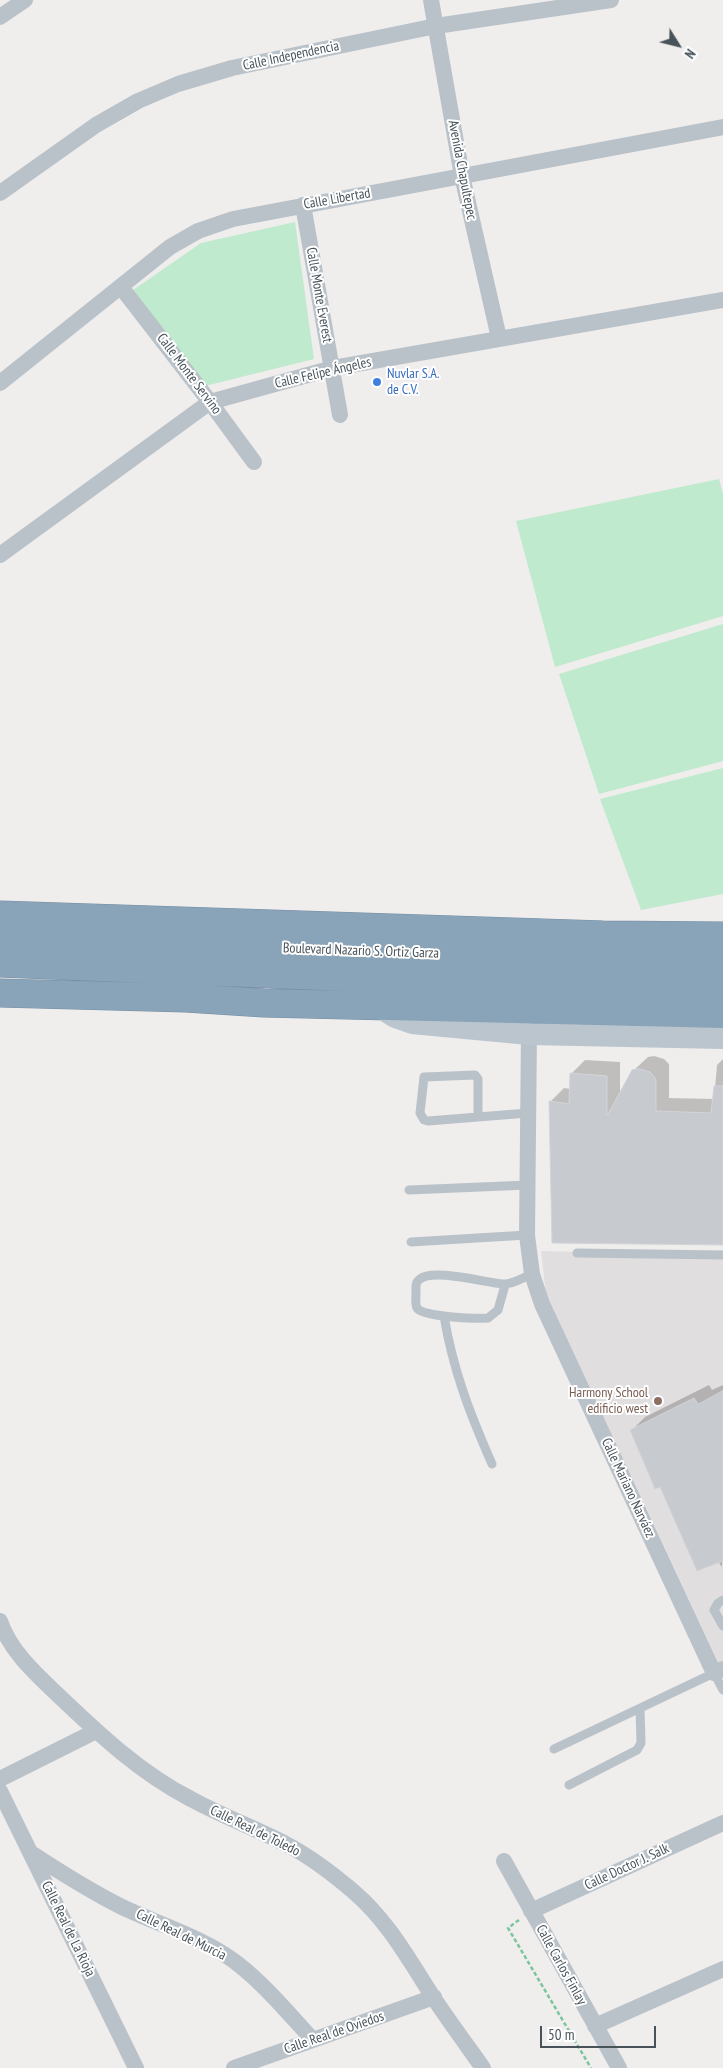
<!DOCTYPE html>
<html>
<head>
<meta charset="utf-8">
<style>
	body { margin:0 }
	#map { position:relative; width:723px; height:2068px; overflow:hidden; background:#f0eded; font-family:"PT Sans Narrow",sans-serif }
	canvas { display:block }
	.north { position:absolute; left:653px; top:20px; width:50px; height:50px; -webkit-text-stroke:4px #fff; paint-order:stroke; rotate:126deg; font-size:14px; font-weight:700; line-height:20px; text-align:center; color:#475259 }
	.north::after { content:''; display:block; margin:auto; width:18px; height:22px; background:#475259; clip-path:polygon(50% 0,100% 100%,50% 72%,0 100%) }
	.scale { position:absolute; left:540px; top:2026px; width:116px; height:22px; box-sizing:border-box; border:2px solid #475259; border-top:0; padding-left:6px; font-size:15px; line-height:18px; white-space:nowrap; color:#475259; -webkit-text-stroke:4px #fff; paint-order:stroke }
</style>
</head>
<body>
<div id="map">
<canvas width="723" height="2068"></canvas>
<div class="north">N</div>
<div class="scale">50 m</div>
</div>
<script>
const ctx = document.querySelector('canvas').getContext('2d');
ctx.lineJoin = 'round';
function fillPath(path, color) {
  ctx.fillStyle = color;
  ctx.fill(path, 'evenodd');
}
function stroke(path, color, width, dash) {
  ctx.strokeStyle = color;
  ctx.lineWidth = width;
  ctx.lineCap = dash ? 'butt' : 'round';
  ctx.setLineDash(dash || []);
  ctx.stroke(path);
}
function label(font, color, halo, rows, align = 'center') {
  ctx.font = font + ' "PT Sans Narrow",sans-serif';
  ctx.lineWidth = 4;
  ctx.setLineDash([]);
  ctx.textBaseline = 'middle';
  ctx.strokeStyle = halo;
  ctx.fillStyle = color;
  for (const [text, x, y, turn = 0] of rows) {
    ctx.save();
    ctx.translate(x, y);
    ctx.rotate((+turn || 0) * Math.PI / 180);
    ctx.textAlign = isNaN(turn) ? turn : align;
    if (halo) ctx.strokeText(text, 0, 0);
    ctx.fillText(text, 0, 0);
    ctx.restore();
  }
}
fillPath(new Path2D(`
	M541,1251L723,1255V1664L720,1666L639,1492L548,1311Z`), '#e1dedf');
fillPath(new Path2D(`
	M295,222L314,359L205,386L133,290L201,243Z
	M719,479L723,494V616L555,667L516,521Z
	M723,624V761L599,794L559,674Z
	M723,768V894L641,910L600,799Z`), '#bfeacd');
fillPath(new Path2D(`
	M654,1056L664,1059L669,1064V1098L714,1099L717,1065L723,1059V1244L550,1102L564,1088L571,1089V1074L585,1060L620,1062V1095L633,1071L648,1057Z
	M709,1385L712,1390L723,1385L722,1567L661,1485L631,1431L645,1417Z`), '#0003');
const building = new Path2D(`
	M640,1069L650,1072L656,1079V1111L711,1113L714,1086H723V1245L552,1243L549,1101L569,1104L570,1073L607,1076V1116L632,1070Z
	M723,1391V1561L697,1571L660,1487L655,1489L630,1430L694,1398L698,1404Z`);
fillPath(building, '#c7cbd0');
stroke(building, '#d2d4d8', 1);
const highway = new Path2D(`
	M0,915L603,935L723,936
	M0,938L386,953L723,962
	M0,963L422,980L723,986
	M0,993L186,998L264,1003L723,1014`);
stroke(highway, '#748ea4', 29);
stroke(new Path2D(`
	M519,1920L508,1928L591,2068`), '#7ac59b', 2.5, [4, 2.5]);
stroke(new Path2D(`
	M478,1117V1079L475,1075L424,1077L420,1113L424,1120L428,1121L528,1113
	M409,1190L528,1185
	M411,1242L527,1235
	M577,1253L723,1255
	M505,1285L498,1310L488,1318C477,1319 422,1317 417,1308C415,1304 416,1297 416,1293C416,1287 415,1282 420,1279C433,1268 486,1283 503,1284C512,1285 524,1277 532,1274
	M444,1316C453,1370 470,1414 492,1464
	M723,1600L718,1603L714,1610L723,1626
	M554,1749L714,1673L723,1690
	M569,1785L637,1750L641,1743L640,1708`), '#bac2c9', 9);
stroke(new Path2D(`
	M431,0L462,176L499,338
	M0,17L25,0
	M0,193L96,125L138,101L178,84L232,68L436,26L611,0
	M303,205L340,415
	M121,287L210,402L254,462
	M0,383L170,247L198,231L233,219L723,127
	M0,555L210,402L333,368L723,300
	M529,1034L527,1235L532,1274L542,1304L714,1673L723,1669
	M0,1621C10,1651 36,1674 58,1695C99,1734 140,1773 191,1799C222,1816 255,1828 286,1844C311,1857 333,1874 354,1892C388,1921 409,1960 433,1997C449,2021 466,2044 483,2068
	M0,1779L96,1731
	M0,1791L136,2068
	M31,1853C60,1872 90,1891 122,1907C160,1925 205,1938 238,1964C266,1986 289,2014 313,2040
	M504,1861L619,2068
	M531,1911L723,1823
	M595,2026L723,1969
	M234,2068L434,1997`), '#bac2c9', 16);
stroke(new Path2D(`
	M376,1005L395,1017L412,1023L529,1034L723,1038`), '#bac5ce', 22);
stroke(highway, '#89a3b8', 28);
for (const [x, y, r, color] of [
	[377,382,5,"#3f7fe0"],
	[658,1401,5,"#8d6e63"]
]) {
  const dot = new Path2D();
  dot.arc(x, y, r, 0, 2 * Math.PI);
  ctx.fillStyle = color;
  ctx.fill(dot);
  stroke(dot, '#fff', 2);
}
label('14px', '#475259', '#fff', [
	["Calle Independencia",291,56,-12],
	["Avenida Chapultepec",462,170,79],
	["Calle Libertad",337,199,-10],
	["Calle Monte Everest",319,295,80],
	["Calle Felipe Ángeles",323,373,-13],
	["Calle Monte Servino",189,374,53],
	["Boulevard Nazario S. Ortiz Garza",361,951,2],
	["Calle Mariano Narváez",628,1488,65],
	["Calle Real de Toledo",255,1831,26],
	["Calle Doctor J. Salk",627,1867,-25],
	["Calle Real de La Rioja",68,1929,64],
	["Calle Real de Murcia",181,1935,26],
	["Calle Carlos Finlay",561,1965,61],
	["Calle Real de Oviedos",334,2033,-19]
]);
label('14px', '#366cbe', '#fff', [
	["Nuvlar S.A.",387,374],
	["de C.V.",387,390]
], 'left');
label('14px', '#785e54', '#fff', [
	["Harmony School",648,1393],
	["edificio west",648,1409]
], 'right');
</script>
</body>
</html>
